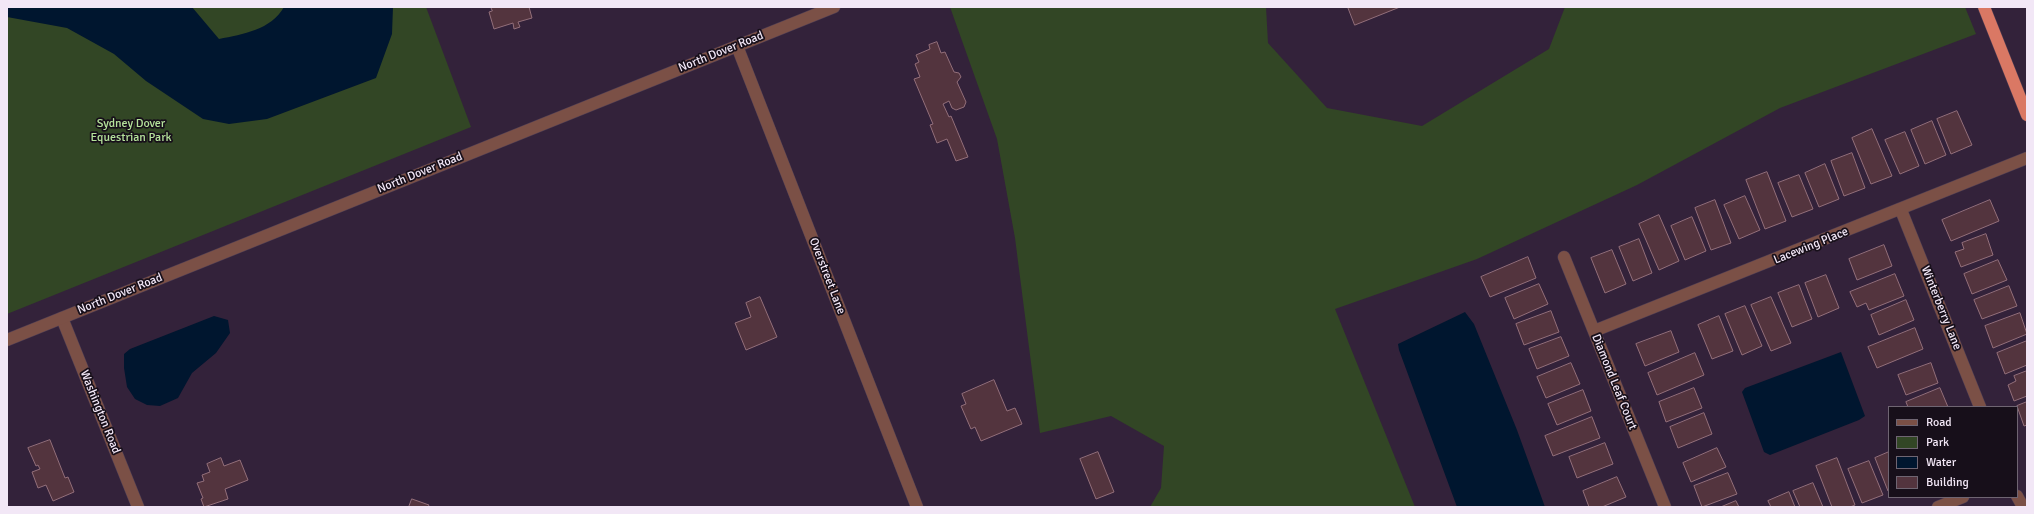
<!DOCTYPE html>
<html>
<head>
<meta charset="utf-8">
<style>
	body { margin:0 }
	#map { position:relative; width:2034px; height:514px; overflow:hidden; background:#33223a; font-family:Signika,sans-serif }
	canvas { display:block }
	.frame { position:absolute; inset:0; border:8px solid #f2e7f6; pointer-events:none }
	.legend { position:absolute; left:1888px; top:406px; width:130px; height:92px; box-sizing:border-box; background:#170f1a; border:1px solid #6f6572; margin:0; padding:5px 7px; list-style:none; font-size:12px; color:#f2e7f6 }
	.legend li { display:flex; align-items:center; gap:8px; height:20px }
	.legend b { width:20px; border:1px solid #6f6572 }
</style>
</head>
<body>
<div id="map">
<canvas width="2034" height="514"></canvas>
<div class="frame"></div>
<ul class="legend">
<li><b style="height:5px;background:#7b5046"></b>Road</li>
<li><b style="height:11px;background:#324625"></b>Park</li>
<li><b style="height:11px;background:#00162f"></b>Water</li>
<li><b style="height:11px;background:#53343e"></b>Building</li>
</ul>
</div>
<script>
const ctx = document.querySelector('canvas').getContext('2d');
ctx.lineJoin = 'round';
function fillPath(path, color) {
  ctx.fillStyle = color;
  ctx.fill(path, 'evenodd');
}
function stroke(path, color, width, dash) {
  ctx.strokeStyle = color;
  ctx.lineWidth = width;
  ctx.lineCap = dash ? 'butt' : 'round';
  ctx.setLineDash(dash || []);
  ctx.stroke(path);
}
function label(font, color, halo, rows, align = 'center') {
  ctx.font = font + ' Signika,sans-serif';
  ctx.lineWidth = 3.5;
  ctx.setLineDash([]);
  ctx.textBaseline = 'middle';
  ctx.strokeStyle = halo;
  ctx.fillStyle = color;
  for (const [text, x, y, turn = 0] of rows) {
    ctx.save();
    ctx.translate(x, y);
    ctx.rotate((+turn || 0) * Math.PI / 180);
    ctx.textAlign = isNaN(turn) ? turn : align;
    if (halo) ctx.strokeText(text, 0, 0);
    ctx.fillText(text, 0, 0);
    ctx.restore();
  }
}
fillPath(new Path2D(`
	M7,7H426L471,127L7,314Z
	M950,7H1266L1268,43L1327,108L1422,126L1549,49L1565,7H1965L1976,34L1780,108L1637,185L1477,259L1335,309L1415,507H1150L1161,488L1164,446L1111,416L1040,433L1015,238L997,139Z`), '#324625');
fillPath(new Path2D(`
	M7,7H192L219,39C243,34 271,30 284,7H393L392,34L376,78L267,119L229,124L203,119L146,81L114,54L67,28L7,17Z
	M1465,312L1474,324L1517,430L1545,507H1457L1399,350L1398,344Z
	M214,316L228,320L230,333L216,353L192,373L178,398L160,406L147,405L135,399L127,387L124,368V354L130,349Z
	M1841,352L1865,416L1859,420L1770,455L1764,452L1742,392L1745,388Z`), '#00162f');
const building = new Path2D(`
	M491,7H529L532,18L518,22L520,27L514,29L513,23L494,29L489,12L492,11Z
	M1348,7H1400L1355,25Z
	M937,42L941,53L945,52L954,72L959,73L961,77L957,82L966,102L964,107L956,110L952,108L949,101L943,104L949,117L951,116L968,157L956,161L947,139L937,143L930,125L933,124L914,79L920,77L915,64L919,62L916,55L930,49L929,45Z
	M1957,111L1972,145L1951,154L1937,119Z
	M1932,121L1946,155L1925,164L1911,130Z
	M1872,129L1892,176L1871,184L1852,138Z
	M1905,132L1919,166L1900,174L1885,140Z
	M1852,153L1865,188L1844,196L1831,161Z
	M1825,164L1839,199L1819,207L1805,173Z
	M1767,172L1786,221L1765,229L1746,180Z
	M1799,175L1813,209L1792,217L1778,183Z
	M1745,196L1760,230L1739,239L1724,205Z
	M1715,200L1731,243L1711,250L1695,208Z
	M1990,200L1999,221L1951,241L1942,220Z
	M1659,215L1679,261L1659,270L1639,224Z
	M1692,217L1706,251L1685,260L1671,226Z
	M1986,234L1993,255L1961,267L1955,252L1964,249L1962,243Z
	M1639,239L1652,273L1633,281L1619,247Z
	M1884,245L1892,266L1857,280L1849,259Z
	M1612,250L1626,284L1605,293L1591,258Z
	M1528,257L1536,278L1490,297L1481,277Z
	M1998,260L2007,280L1972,294L1964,274Z
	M1895,274L1904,296L1869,310L1866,303L1857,307L1850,292Z
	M1826,275L1839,308L1818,317L1805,283Z
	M1539,284L1548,304L1514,319L1505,298Z
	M1799,285L1812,319L1792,327L1778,293Z
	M2009,286L2017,306L1982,319L1974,300Z
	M760,297L777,337L746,350L735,323L751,317L746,303Z
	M1771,297L1791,343L1771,351L1751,305Z
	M1906,300L1914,320L1879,335L1871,315Z
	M1745,306L1762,346L1742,355L1725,314Z
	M1551,311L1559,332L1524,345L1516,324Z
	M2020,313L2027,334L1993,348L1985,326Z
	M1719,316L1733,351L1712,359L1698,325Z
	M1915,328L1923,349L1877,368L1868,347Z
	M1671,331L1679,352L1645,366L1636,344Z
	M1561,337L1569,356L1537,369L1529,349Z
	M2027,341V365L2005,374L1997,353Z
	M1695,353L1704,375L1657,395L1648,373Z
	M1571,363L1580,384L1546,398L1537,377Z
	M1931,363L1938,383L1906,395L1898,375Z
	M2027,371V396L2014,401L2008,385L2016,381L2014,376Z
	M994,380L1007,411L1015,408L1022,424L981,441L975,427L971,429L961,406L966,404L962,394Z
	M1694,388L1702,408L1666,422L1659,402Z
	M1940,388L1948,407H1908L1906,402Z
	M1583,390L1591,411L1557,425L1548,404Z
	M2027,402V425L2024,426L2017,406Z
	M1704,413L1712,434L1678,448L1670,427Z
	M1592,417L1600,438L1553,456L1545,436Z
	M50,440L65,478L68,477L74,492L53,501L46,485L38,488L32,472L40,469L38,465L36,466L28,448Z
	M1605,443L1613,464L1577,478L1569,457Z
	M1717,448L1726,467L1691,482L1683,463Z
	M1098,452L1114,492L1096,499L1080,459Z
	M1889,452V491H1888L1875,458Z
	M221,458L224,466L240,460L248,480L225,489L228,499L204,507L201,499L203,498L197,483L204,481L202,475L210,472L207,464Z
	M1837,458L1855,505L1850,507H1832L1816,466Z
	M1869,461L1883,495L1862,503L1848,469Z
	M1728,473L1737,494L1702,507L1694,486Z
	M1617,477L1626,497L1602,507H1589L1583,491Z
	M1813,483L1823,507H1800L1793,491Z
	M1789,492L1795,507H1771L1768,501Z
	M412,499L429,505L428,507H409Z
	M1736,501L1739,507H1721Z`);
fillPath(building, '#53343e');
stroke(building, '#936f7a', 1);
const minor = new Path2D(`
	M737,46L917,507
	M1901,210L1980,407
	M1564,257L1665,507
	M62,318L138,507
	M1594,331L2027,158
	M2017,496L2023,507
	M1938,507L1963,497`);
const tertiary = new Path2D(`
	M7,340L834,7`);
const trunk = new Path2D(`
	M1984,7L2027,115`);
stroke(minor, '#4e3e54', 13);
stroke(tertiary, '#4e3e54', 13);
stroke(trunk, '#4e3e54', 13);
stroke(minor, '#7b5046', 12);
stroke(tertiary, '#7b5046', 12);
stroke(trunk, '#da7864', 12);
label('12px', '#f2e7f6', '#170f1a', [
	["North Dover Road",721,52,-22],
	["North Dover Road",420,173,-22],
	["Lacewing Place",1811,246,-22],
	["Overstreet Lane",827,276,69],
	["North Dover Road",120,294,-22],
	["Winterberry Lane",1941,308,68],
	["Diamond Leaf Court",1614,382,68],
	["Washington Road",100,412,68]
]);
label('12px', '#b5e29b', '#170f1a', [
	["Sydney Dover",131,124],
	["Equestrian Park",131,138]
]);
</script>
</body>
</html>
